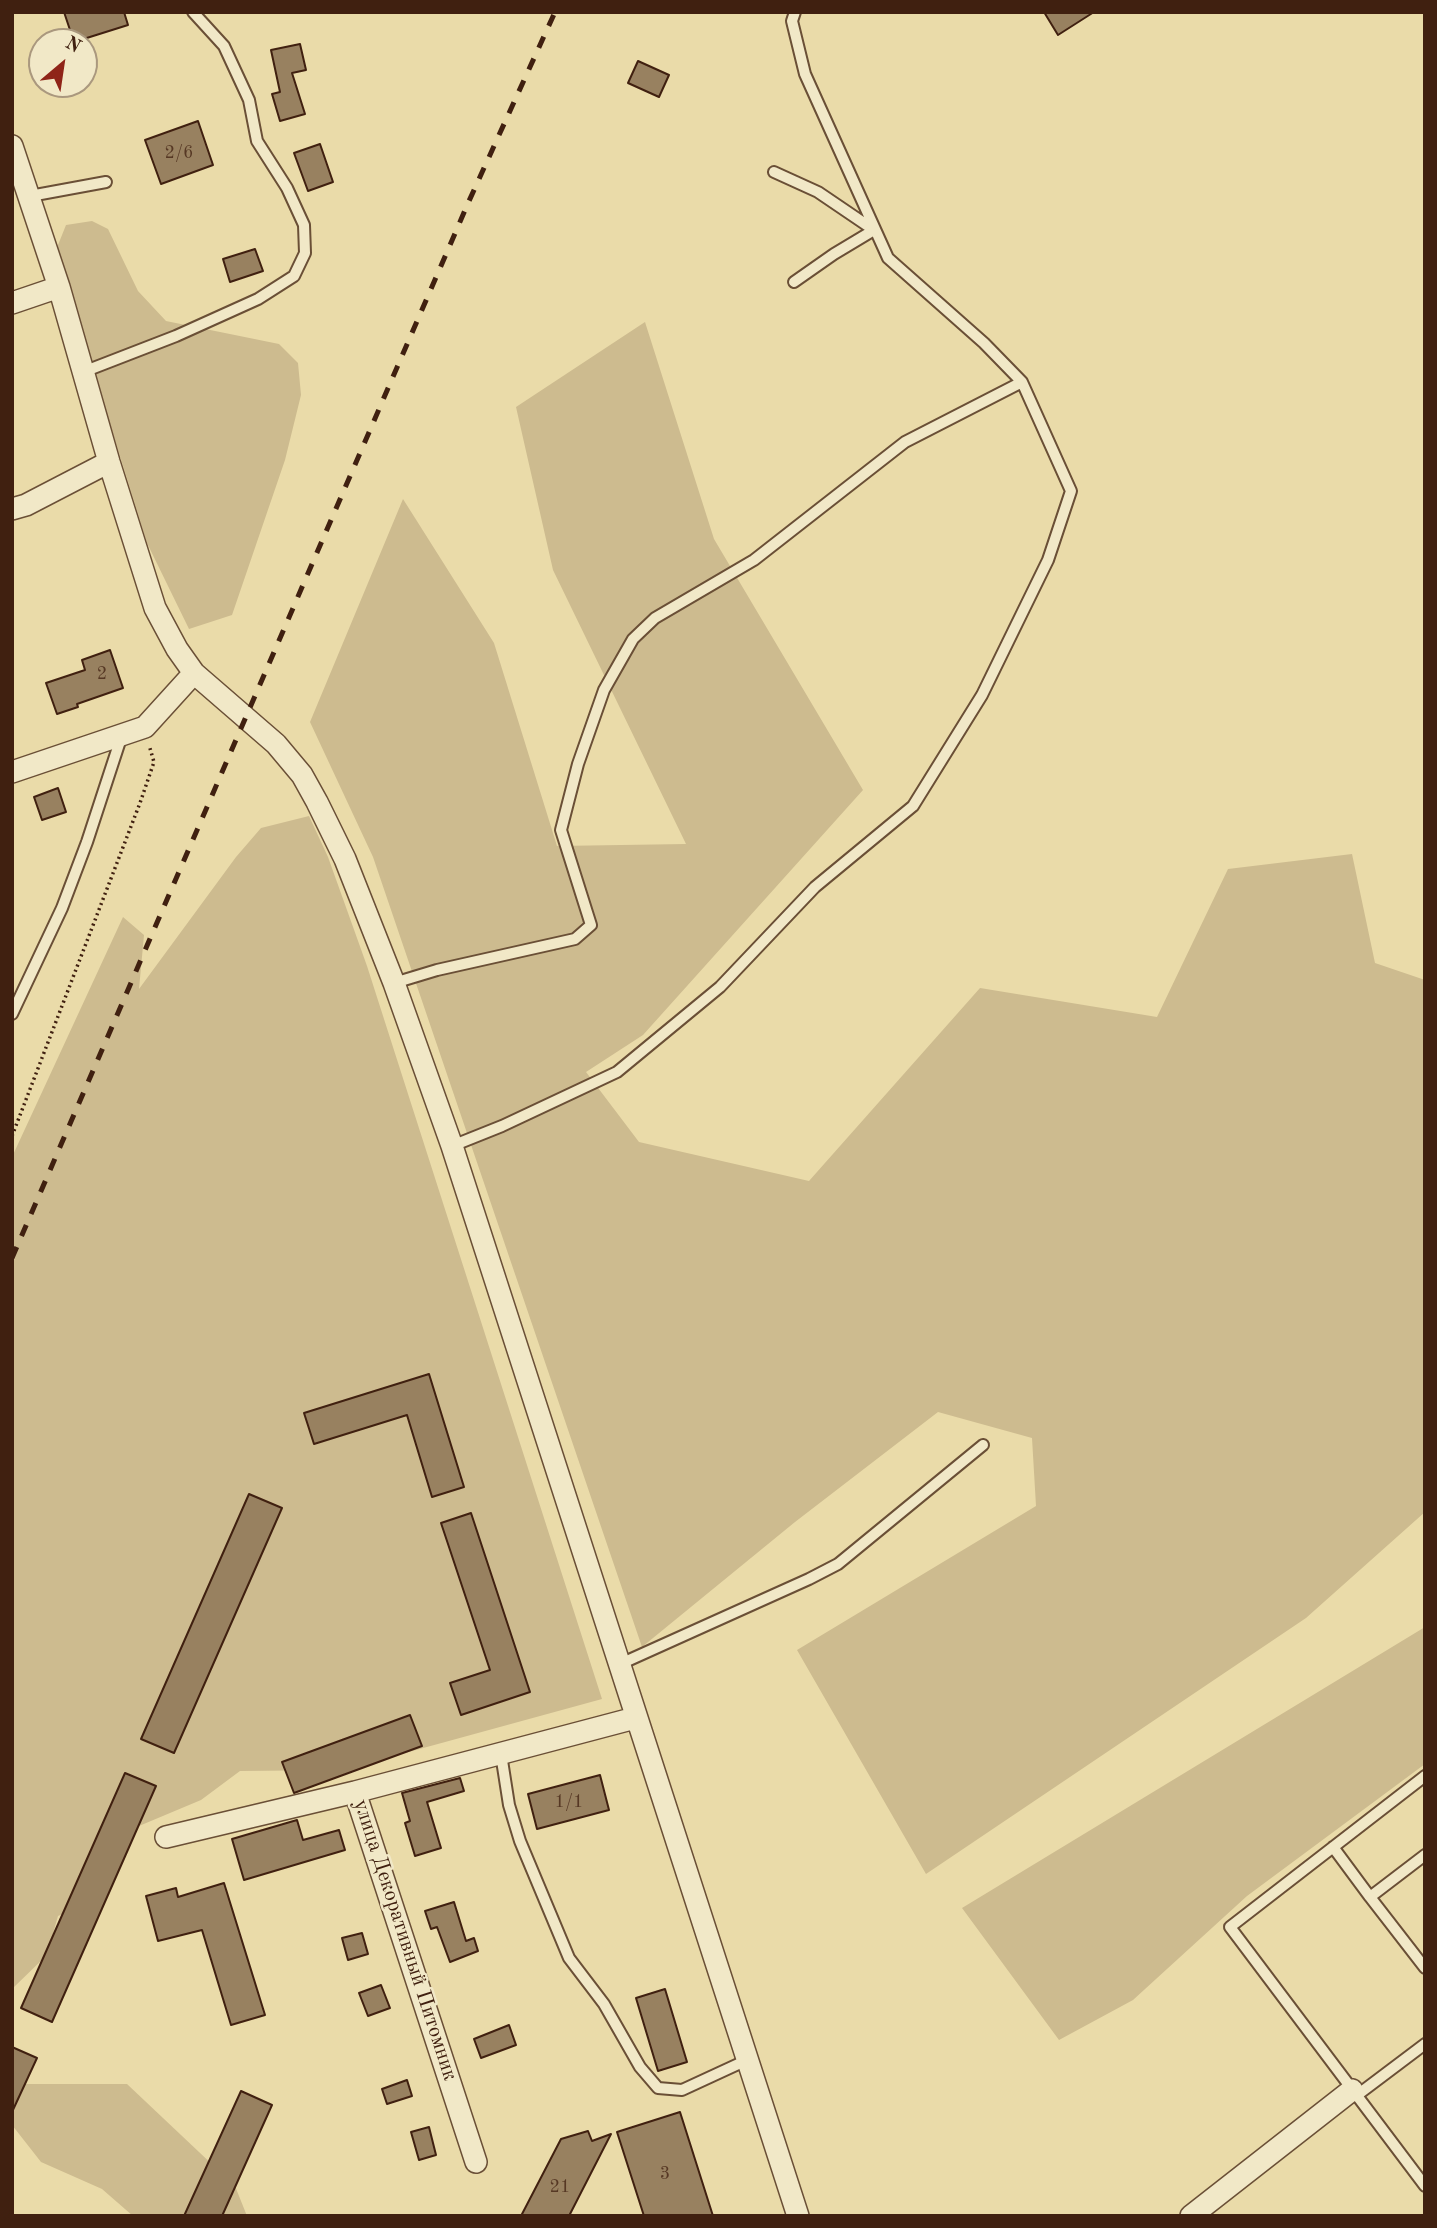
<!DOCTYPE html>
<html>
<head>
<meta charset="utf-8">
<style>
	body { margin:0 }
	#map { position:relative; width:1437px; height:2228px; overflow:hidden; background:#eadba9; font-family:"Old Standard TT",serif }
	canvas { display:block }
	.frame { position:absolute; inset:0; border:14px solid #402010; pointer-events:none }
	.north { position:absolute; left:28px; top:28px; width:70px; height:70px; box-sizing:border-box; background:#f1e8c7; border:2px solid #aa987e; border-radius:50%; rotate:29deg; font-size:19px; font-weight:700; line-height:28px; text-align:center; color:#402010 }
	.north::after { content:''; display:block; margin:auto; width:24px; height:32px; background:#8f2418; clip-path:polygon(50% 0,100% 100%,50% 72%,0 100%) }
</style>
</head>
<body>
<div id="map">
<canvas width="1437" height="2228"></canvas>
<div class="frame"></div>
<div class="north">N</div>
</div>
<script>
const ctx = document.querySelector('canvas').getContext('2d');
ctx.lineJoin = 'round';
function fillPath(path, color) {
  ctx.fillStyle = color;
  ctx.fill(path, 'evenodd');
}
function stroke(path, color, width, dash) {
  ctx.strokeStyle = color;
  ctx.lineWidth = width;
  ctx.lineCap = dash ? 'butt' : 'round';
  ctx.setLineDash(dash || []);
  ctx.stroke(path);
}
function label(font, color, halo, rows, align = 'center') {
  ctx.font = font + ' "Old Standard TT",serif';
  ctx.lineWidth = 5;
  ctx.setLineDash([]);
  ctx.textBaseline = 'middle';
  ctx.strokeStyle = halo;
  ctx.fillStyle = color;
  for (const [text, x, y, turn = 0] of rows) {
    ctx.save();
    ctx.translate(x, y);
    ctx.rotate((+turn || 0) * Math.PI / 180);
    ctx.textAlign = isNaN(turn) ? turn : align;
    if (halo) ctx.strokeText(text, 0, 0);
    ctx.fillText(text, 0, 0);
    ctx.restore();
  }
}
fillPath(new Path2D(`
	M92,221L108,229L138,291L166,321L279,344L298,363L301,395L285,460L232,615L189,629L147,543L56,250L66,225Z
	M645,322L714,539L863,790L643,1035L586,1072L639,1142L809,1181L980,988L1157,1017L1228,869L1352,854L1375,963L1425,980V1512L1306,1618L926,1874L797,1650L1036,1506L1032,1438L938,1412L795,1522L642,1647L373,857L310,722L403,499L494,643L557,846L686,844L553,570L516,407Z
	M309,816L328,857L367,966L602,1699L343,1770L240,1771L201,1800L108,1839L103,1896L58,1916L47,1955L12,1989V1157L123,917L144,935L139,989L236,857L261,828Z
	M1425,1627V1764L1247,1896L1133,2000L1059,2040L962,1908Z
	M12,2084H127L235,2186L247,2216H133L102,2189L41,2162L12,2125Z`), '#cdbb8f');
const building = new Path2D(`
	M64,12H124L128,25L74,42Z
	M1044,12H1094L1058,35Z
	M300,44L306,70L292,73L305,114L280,121L272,94L280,92L271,50Z
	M638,61L669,75L659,97L628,83Z
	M198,121L213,165L161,184L145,140Z
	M320,144L333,182L308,191L294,153Z
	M255,249L263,271L230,282L223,259Z
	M110,650L123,688L77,704L78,707L57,714L46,683L85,670L82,660Z
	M58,788L66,812L42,820L34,797Z
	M429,1374L464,1487L432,1497L407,1415L314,1444L304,1413Z
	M249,1494L282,1508L174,1753L141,1739Z
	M471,1513L530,1692L461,1715L450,1683L490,1670L441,1523Z
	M410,1715L422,1746L294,1793L282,1762Z
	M125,1773L156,1786L52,2022L21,2008Z
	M600,1775L609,1810L537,1829L528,1794Z
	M460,1778L464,1791L427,1802L441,1848L415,1856L405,1823L410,1821L402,1793Z
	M297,1820L303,1840L339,1830L345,1850L244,1880L232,1839Z
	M224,1883L265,2015L231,2025L202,1930L158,1941L146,1896L176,1888L178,1897Z
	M454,1902L466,1941L474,1938L478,1951L450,1962L437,1927L431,1929L425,1911Z
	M362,1933L368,1954L348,1960L342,1938Z
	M381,1985L390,2008L368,2016L359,1993Z
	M665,1989L687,2062L658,2071L636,1998Z
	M509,2025L516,2045L481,2058L474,2039Z
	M12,2047L37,2058L12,2112Z
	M407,2080L412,2096L387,2104L382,2089Z
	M241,2091L272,2105L222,2216H184Z
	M680,2112L713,2216H644L617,2132Z
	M429,2127L436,2155L419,2160L411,2132Z
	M588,2131L592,2141L611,2134L569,2216H521L561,2139Z`);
fillPath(building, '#988160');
stroke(building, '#402010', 2);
const lane = new Path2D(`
	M774,172L818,192L874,230L834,254L794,282
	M30,196L106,182
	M83,372L176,336L258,299L294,276L305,253L304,225L287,188L257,141L249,100L224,46L193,12
	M394,983L437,970L575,939L591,925L561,830L578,764L604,690L633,639L655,618L754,560L905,442L1022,382
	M12,1014L62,908L87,842L122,735
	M452,1146L502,1126L617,1072L720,987L815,887L913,806L982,695L1048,560L1071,491L1022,382L984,343L888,258L805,74L792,21L795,12
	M618,1665L809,1579L838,1564L983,1445
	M501,1754L509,1805L520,1841L569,1958L604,2004L640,2067L658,2088L682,2090L747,2060
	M1425,1776L1230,1927L1425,2186
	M1333,1847L1370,1897
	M1425,1855L1370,1897L1425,1968
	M1356,2096L1425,2044`);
const street = new Path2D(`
	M12,146L59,287L109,462L155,608L177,649L194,673L276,744L302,775L317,802L345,859L394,983L452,1146L798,2216
	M12,303L59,287
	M12,509L26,505L109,462
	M12,772L145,727L194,673
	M355,1792L476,2162
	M166,1837L355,1792L635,1718
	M1191,2216L1352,2090`);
stroke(lane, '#6a4f36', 14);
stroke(street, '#6a4f36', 24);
stroke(new Path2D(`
	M12,1136L140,803L154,762L149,745`), '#402010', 3.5, [2, 3.5]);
stroke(lane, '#f1e8c7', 10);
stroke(street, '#f1e8c7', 21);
stroke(new Path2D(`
	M12,1258L469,201L555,12`), '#402010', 5, [12, 12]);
label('18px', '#563824', null, [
	["2/6",179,153],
	["2",102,674],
	["1/1",569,1802],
	["3",665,2174],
	["21",560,2187]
]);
label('21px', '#402010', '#f1e8c7', [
	["улица Декоративный Питомник",405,1940,72]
]);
</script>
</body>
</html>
